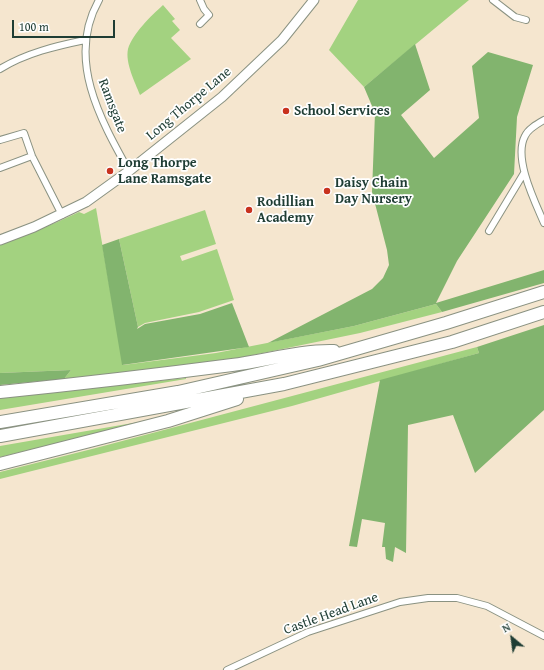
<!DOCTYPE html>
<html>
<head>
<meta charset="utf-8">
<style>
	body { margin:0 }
	#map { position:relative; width:544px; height:670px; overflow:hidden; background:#f5e6cf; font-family:"Gentium Book Plus",serif }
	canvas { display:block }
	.north { position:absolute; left:492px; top:618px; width:40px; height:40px; -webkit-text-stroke:3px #fff; paint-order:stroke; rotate:331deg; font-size:11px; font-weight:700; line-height:16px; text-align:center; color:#1f3d34 }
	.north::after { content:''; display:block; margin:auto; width:14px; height:18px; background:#1f3d34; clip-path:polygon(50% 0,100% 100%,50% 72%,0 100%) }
	.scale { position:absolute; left:12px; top:20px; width:103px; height:18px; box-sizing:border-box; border:2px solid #1f3d34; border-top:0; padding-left:5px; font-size:12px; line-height:14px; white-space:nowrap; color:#1f3d34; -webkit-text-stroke:3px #fff; paint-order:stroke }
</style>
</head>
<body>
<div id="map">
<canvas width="544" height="670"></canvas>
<div class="north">N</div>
<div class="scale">100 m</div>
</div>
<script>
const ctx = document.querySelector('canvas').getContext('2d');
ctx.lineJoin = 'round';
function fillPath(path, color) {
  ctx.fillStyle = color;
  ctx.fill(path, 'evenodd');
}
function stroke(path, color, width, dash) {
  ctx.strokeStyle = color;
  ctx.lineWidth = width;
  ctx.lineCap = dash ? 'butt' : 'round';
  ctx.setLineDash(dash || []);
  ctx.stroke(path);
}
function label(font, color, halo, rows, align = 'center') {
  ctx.font = font + ' "Gentium Book Plus",serif';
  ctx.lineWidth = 3.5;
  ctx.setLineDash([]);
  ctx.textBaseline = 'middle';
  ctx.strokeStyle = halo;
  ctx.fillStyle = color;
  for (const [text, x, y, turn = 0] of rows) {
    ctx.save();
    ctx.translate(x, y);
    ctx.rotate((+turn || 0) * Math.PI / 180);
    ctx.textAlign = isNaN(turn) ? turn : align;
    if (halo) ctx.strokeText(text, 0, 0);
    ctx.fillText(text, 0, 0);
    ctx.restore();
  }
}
fillPath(new Path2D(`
	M358,0H469L364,87L329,50Z
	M163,5L175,19L172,21L180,30L171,38L191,59L140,95C135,82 125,63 128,49C133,33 151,16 163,5Z
	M96,208L123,365L216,353L354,326L436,304L442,312L360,333L234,359L64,379L71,370L0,373V244L55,223L79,212L84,214Z
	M205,210L216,244L180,256L182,261L217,249L234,300L199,312L145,323L138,327L119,239Z
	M477,347L479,353L292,406L0,479V472L92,449Z
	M186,378V379L0,410V397Z
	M156,419L140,424L0,457V446Z`), '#a3d280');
fillPath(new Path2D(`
	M415,44L430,90L401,115L434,158L479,118L472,66L488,52L533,65L517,117L514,174L457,261L436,303L544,270V283L442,312L436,304L354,326L268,343L372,289L383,278L389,265L387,250L372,192L375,113L364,87Z
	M119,239L138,327L137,329L145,324L200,314L232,303L249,347L122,365L102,245Z
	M544,325V410L475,473L453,415L408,425L406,553L395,547L393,562L386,559L385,547H382L385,523L362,519L357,547L349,546L380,380L479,353L477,347Z
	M71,370L64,379L0,385V373Z`), '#82b46e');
const minor = new Path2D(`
	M99,0C66,58 100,119 129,171
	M200,0L204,9L209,15L200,24
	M493,0L515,17L526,20
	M0,69C26,53 56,46 85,40
	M544,120C537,124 528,129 525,136C513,158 535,202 544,223
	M0,140L24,133L32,156L62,215
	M0,168L32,156
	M489,231L524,173
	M227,670L308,632L400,602L428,598H457L487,606L544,636`);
const secondary = new Path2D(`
	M0,240L34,227L86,202L129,171L222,97L282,40L314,0`);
const motorway = new Path2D(`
	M0,392C78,384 155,375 232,365C265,361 300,350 334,351
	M0,422L178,392L318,360L446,323L544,292
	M0,436L284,384L452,342L544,312
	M0,464L168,421L237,399`);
stroke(minor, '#8a9282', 8);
stroke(secondary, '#8a9282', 11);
stroke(motorway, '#8a9282', 14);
stroke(minor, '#fff', 6);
stroke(secondary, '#fff', 9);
stroke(motorway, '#fff', 12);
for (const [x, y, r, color] of [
	[286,111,4,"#c8321e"],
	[110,171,4,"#c8321e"],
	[327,191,4,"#c8321e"],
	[249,210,4,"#c8321e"]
]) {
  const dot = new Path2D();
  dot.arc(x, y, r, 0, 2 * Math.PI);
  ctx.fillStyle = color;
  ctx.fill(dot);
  stroke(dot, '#fff', 1.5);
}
label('14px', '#1f3d34', '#fff', [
	["Long Thorpe Lane",189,104,-40],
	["Ramsgate",112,106,69],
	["Castle Head Lane",331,614,-20]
]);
label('bold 14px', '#1f3d34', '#fff', [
	["School Services",294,111],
	["Long Thorpe",118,163],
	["Lane Ramsgate",118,179],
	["Daisy Chain",335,183],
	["Day Nursery",335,199],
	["Rodillian",257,202],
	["Academy",257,218]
], 'left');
</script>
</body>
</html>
